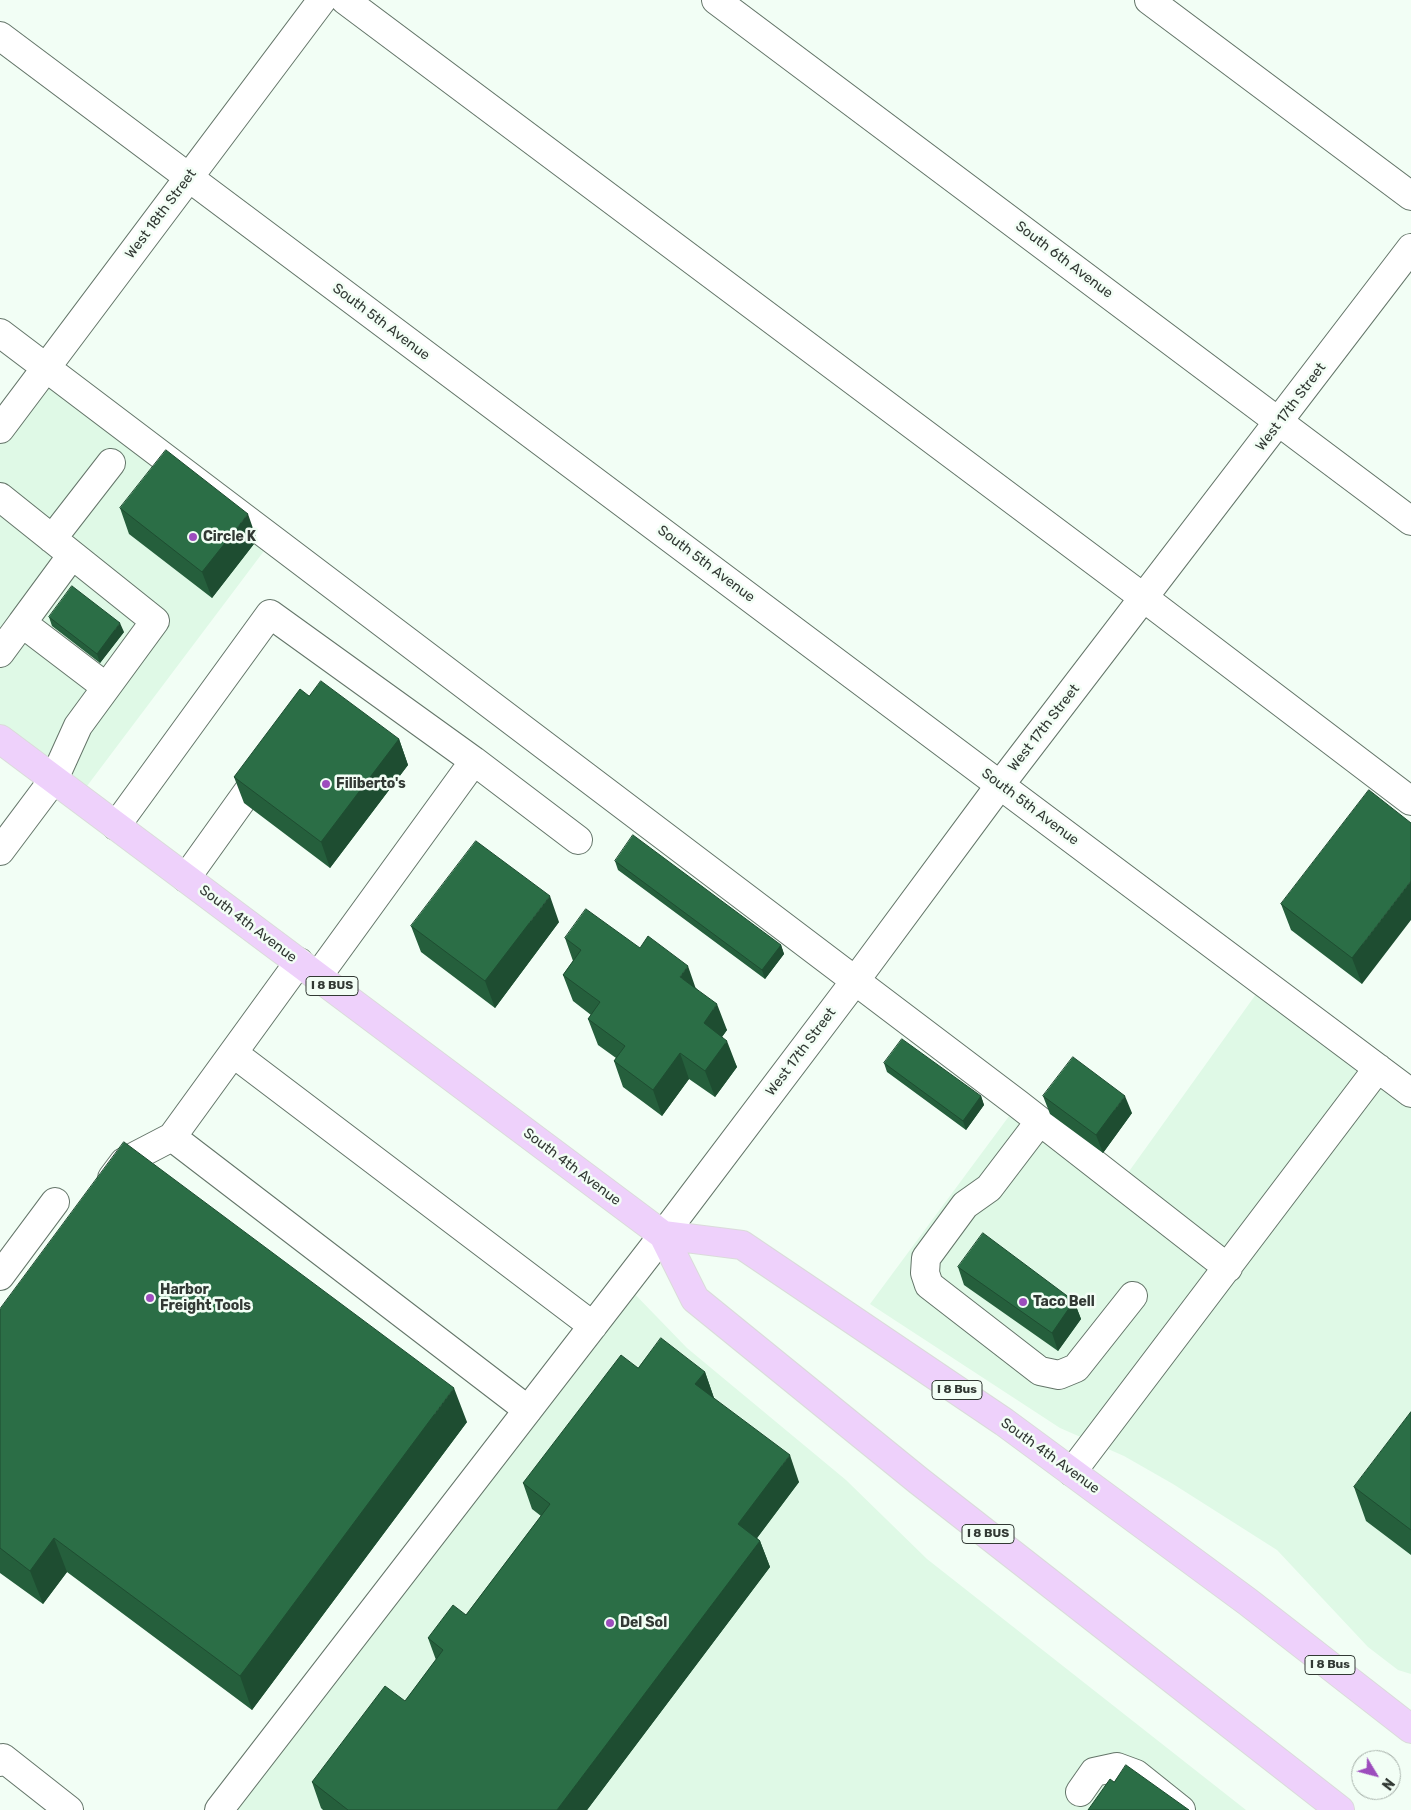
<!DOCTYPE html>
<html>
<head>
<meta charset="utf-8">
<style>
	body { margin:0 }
	#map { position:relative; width:1411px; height:1810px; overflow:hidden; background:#f2fef5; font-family:Rubik,sans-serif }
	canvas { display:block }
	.north { position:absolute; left:1351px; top:1750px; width:50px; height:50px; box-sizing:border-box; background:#f2fef5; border:1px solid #a5afa8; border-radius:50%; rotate:127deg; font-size:14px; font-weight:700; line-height:20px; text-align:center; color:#323934 }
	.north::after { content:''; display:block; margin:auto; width:18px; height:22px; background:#9d4dbd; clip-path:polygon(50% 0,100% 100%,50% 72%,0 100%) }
</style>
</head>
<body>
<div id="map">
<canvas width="1411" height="1810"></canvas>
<div class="north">N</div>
</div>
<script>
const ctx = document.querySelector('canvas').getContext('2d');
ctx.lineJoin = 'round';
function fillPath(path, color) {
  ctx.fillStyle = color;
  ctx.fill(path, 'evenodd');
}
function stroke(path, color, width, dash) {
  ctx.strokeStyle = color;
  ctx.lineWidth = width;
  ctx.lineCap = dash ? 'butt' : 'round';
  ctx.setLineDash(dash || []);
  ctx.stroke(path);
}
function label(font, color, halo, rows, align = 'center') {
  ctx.font = font + ' Rubik,sans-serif';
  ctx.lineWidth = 5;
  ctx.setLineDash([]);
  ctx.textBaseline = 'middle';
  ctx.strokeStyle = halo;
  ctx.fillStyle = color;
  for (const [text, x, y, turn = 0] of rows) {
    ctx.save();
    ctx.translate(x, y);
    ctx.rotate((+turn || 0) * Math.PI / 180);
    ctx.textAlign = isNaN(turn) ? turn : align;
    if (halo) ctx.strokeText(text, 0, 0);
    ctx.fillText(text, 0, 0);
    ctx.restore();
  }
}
fillPath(new Path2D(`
	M46,367L273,539L78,798L0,739V429Z
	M1264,983L1411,1095V1674L1398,1670L1368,1647L1277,1550L1173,1484L1124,1456L1060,1428L870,1304L1018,1104L1120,1184Z
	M625,1284L687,1348L846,1480L927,1559L1246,1810H227Z`), '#dff9e6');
const minor = new Path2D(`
	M345,0L1144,598L1411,801
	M716,0L1411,521
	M1149,0L1411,196
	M0,36L1411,1093
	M0,333L1018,1104L1228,1268
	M0,429L322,0
	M0,497L155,621L78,726L54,779L0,851
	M52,539L111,463
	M22,623L72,555
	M0,653L22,623L106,687
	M474,761L578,840
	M116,826L270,614L474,761L318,976
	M186,878L264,769
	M299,962L172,1137L528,1410
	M233,1053L593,1326
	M1040,1121L989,1188L965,1205L926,1258L925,1273L929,1285L1040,1371L1059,1375L1076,1368L1133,1296
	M112,1178L124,1162L172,1137
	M0,1276L55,1202
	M1072,1472L1378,1068
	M0,1762L3,1758L69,1810
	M1080,1792L1094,1772L1117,1767L1136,1774L1181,1810
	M219,1810L663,1235L855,981L1000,785L1411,248`);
const major = new Path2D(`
	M0,739L663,1235L695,1299L919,1481L1340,1810
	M663,1235L742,1245L1004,1422L1248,1602L1411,1729`);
stroke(minor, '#647569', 30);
stroke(major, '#dadbda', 30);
stroke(minor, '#fff', 28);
stroke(major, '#eed1fb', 28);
fillPath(new Path2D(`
	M120,508L257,540L212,598L129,534Z
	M49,617L124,632L100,663L52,626Z
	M309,696L399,739L408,765L330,868L244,803L234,777Z
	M1369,790L1362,984L1291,930L1281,904Z
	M615,861L781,945L784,954L765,979L618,870Z
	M559,922L495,1008L421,952L411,926Z
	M565,938L696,988L727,1030L722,1037L737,1067L715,1097L689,1079L662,1116L623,1087L614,1061L616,1058L598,1045L588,1019L591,1015L573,1001L563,975L573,961Z
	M884,1063L981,1096L984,1105L966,1130L887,1072Z
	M1043,1096L1132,1113L1103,1153L1050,1114Z
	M958,1267L1074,1301L1081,1319L1058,1351L964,1285Z
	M0,1309L467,1422L252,1710L67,1572L43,1604L0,1573Z
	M638,1368L705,1372L714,1398L799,1482L757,1538L760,1541L770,1567L587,1810H323L321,1808L312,1782L405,1701L436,1660L428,1638L466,1615L541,1516L532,1509L523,1483Z
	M1411,1412V1555L1366,1521L1354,1487Z`), '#255f3c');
fillPath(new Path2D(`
	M248,514L257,540L212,598L202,572Z
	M120,623L124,632L100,663L97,654Z
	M399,739L408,765L330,868L321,842Z
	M1411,881V920L1362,984L1352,958Z
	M550,896L559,922L495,1008L485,981Z
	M781,945L784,954L765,979L762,970Z
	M688,966L697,992L680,977Z
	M717,1004L727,1030L713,1049L704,1023Z
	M727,1041L737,1067L715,1097L705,1071Z
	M680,1053L689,1079L662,1116L653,1090Z
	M981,1096L984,1105L966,1130L963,1121Z
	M1125,1096L1132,1113L1103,1153L1096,1135Z
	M1074,1301L1081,1319L1058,1351L1052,1333Z
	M705,1372L714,1398L705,1410L695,1384Z
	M454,1388L467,1422L252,1710L240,1676Z
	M790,1455L799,1482L748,1550L738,1524Z
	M54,1538L67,1572L43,1604L30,1571Z
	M760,1541L770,1567L587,1810H557Z`), '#1e4d31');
const building = new Path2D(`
	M166,450L248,514L202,572L120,508Z
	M72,586L120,623L97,654L49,617Z
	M321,681L399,739L321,842L234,777L300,689L309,696Z
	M1369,790L1411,823V881L1352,958L1281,904Z
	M633,835L781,945L762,970L615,861Z
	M476,841L550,896L485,981L411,926Z
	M586,909L640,948L648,936L688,966L680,977L717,1004L704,1023L727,1041L705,1071L680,1053L653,1090L614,1061L625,1046L588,1019L600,1002L563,975L581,950L565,938Z
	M902,1039L981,1096L963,1121L884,1063Z
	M1073,1057L1125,1096L1096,1135L1043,1096Z
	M124,1142L454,1388L240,1676L54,1538L30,1571L0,1548V1309Z
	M983,1233L1074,1301L1052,1333L958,1267Z
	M661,1338L705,1372L695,1384L790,1455L738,1524L760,1541L557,1810H348L312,1782L385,1686L405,1701L443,1650L428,1638L453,1605L466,1615L550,1504L523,1483L621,1355L638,1368Z
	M1411,1412V1530L1354,1487Z
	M1126,1765L1189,1810H1088L1110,1779L1114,1782Z`);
fillPath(building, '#2b6e46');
stroke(building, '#1e4d31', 1);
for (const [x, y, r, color] of [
	[193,537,5,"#9d4dbd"],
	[326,784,5,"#9d4dbd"],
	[150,1298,5,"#9d4dbd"],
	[1023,1302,5,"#9d4dbd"],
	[610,1623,5,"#9d4dbd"]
]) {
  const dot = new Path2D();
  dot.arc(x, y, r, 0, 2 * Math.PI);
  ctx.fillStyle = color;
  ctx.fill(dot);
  stroke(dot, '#f2fef5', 2);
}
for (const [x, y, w] of [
	[332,986,52],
	[957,1390,50],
	[988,1534,52],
	[1330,1665,50]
]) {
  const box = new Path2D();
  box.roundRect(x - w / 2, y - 9.5, w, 19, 4);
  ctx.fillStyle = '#f2fef5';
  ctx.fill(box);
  stroke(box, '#323934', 1);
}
label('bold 12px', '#323934', null, [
	["I 8 BUS",332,986],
	["I 8 Bus",957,1390],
	["I 8 BUS",988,1534],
	["I 8 Bus",1330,1665]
]);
label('14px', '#323934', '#f2fef5', [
	["West 18th Street",161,214,-53],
	["South 6th Avenue",1064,260,37],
	["South 5th Avenue",381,322,37],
	["West 17th Street",1291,407,-53],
	["South 5th Avenue",706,564,37],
	["West 17th Street",1044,728,-52],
	["South 5th Avenue",1030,807,37],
	["South 4th Avenue",248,924,37],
	["West 17th Street",801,1052,-53],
	["South 4th Avenue",572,1167,37],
	["South 4th Avenue",1050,1456,36]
]);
label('bold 14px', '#323934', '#f2fef5', [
	["Circle K",203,537],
	["Filiberto's",336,784],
	["Harbor",160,1290],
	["Freight Tools",160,1306],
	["Taco Bell",1033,1302],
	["Del Sol",620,1623]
], 'left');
</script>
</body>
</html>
